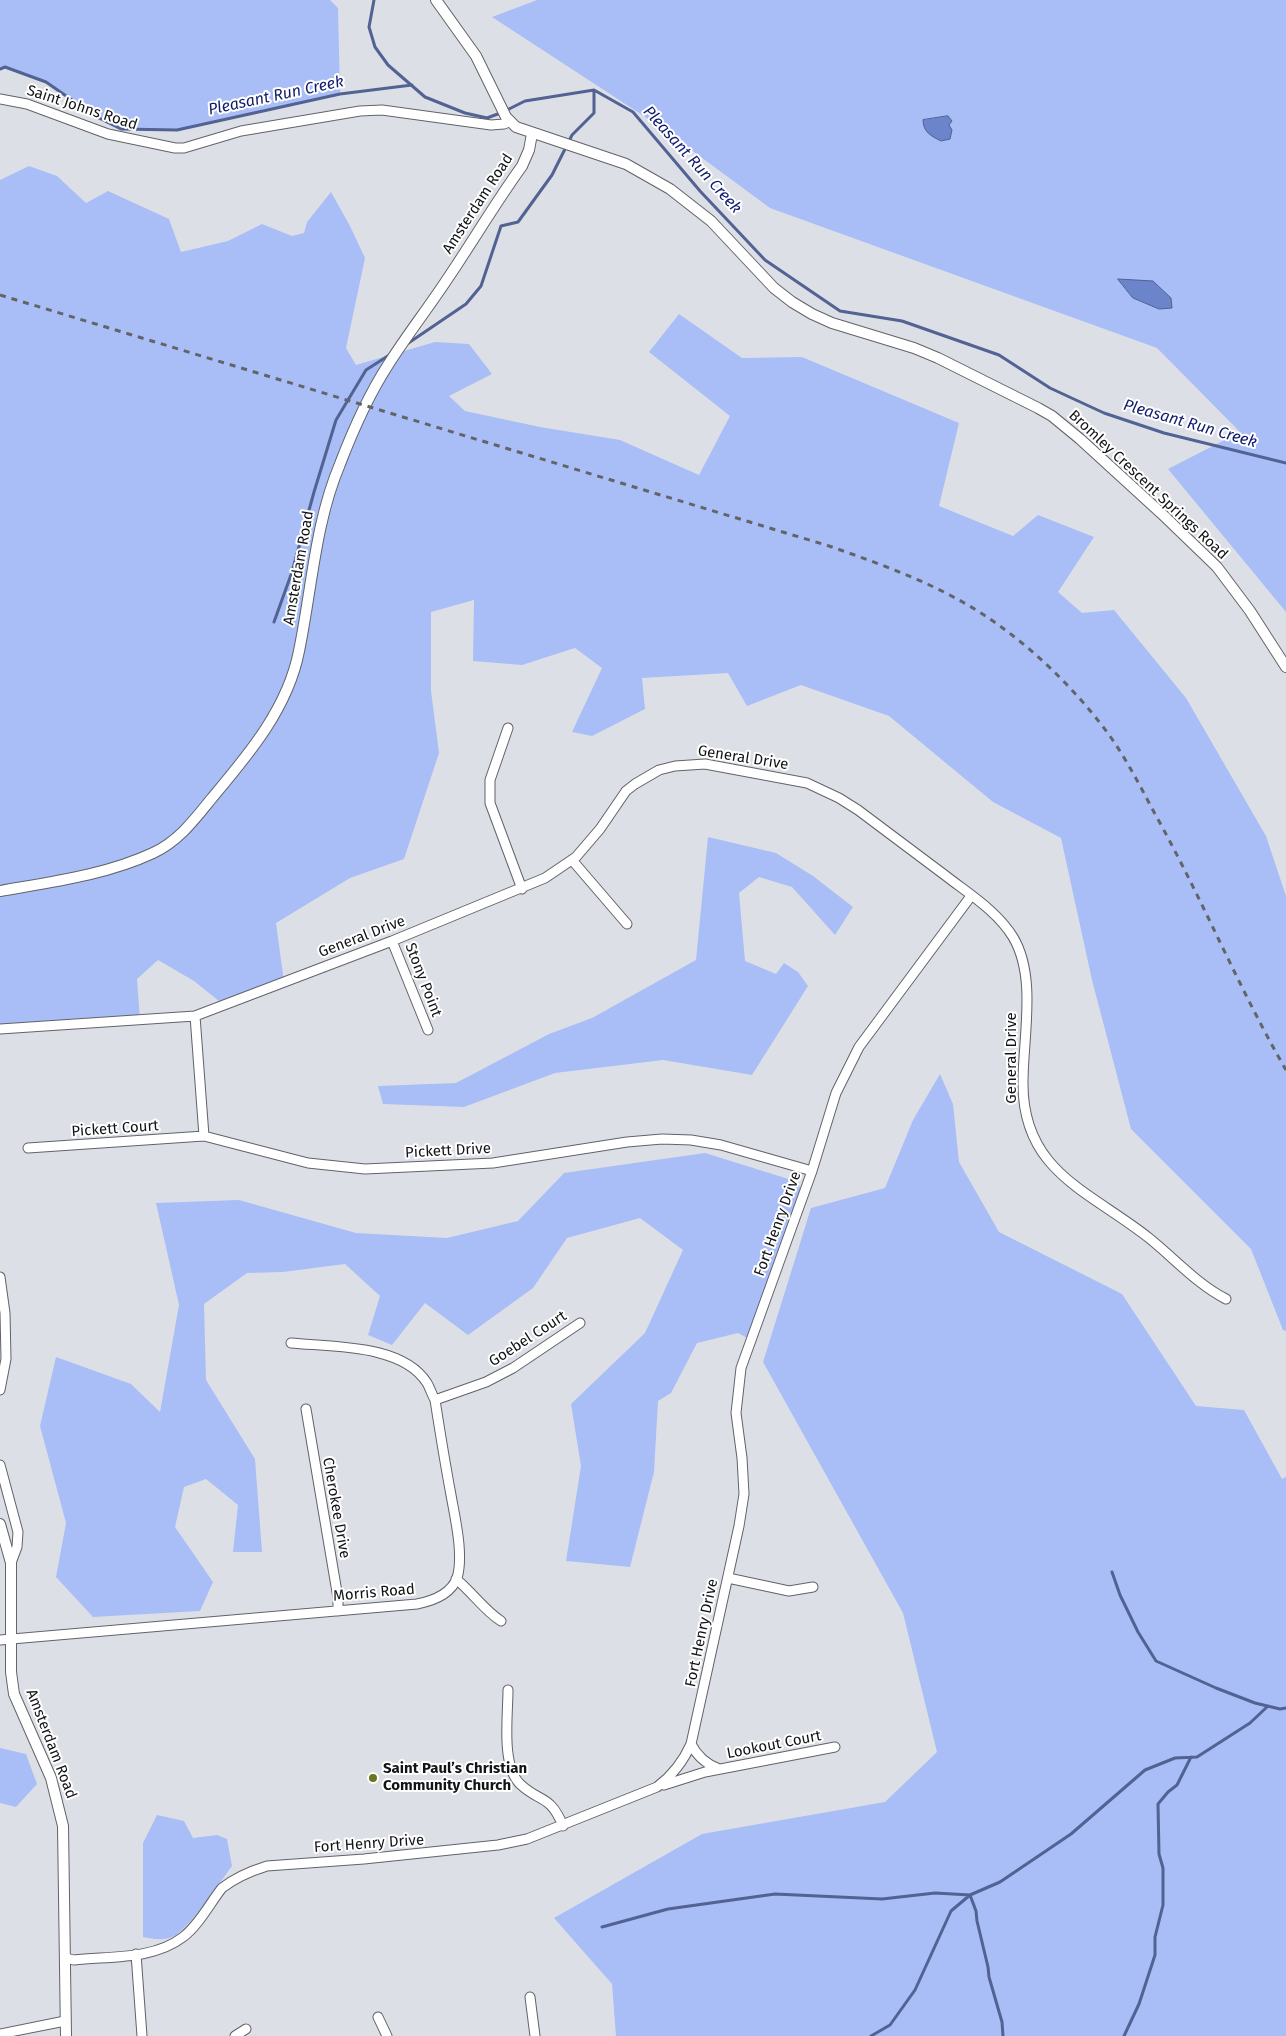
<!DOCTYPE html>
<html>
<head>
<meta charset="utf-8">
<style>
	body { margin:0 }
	canvas { display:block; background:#dddfe6 }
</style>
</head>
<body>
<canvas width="1286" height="2036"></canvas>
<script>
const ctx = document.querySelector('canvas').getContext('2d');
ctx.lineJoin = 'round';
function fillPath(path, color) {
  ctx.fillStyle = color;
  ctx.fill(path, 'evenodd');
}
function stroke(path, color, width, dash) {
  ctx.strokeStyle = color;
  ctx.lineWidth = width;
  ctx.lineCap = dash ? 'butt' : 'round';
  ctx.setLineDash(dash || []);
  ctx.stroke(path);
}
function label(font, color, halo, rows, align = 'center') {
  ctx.font = font + ' "Fira Sans",sans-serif';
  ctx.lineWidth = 4;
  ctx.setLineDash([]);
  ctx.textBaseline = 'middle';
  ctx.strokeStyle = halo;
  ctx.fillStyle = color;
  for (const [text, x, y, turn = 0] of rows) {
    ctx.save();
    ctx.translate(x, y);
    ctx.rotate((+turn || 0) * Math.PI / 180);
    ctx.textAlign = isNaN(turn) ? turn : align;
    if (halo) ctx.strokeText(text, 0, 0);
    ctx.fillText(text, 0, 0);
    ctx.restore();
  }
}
fillPath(new Path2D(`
	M0,0H330L338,8L340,94L177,130L121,129L95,116L46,82L5,67L0,69Z
	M537,0H1286V612L1168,469L1240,432L1157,348L770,208L656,124L492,17Z
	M29,166L57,176L86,203L108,191L169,219L181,252L228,241L262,224L292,236L304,233L307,222L331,192L350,226L365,258L346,348L356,365L435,342L469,344L492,374L449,396L465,411L540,427L620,440L699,475L730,416L649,352L679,314L742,358L802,357L959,423L939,506L1013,536L1038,515L1094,537L1058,592L1082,613L1114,610L1186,698L1266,836L1286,896V1331L1283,1330L1251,1249L1131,1129L1092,980L1061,838L993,802L889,716L801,685L747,706L728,673L642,678L645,709L592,736L572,732L602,668L575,648L522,665L473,661L474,600L431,612V691L439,753L404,859L350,878L276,923L284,982L224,1005L194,981L158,960L137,979L140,1020L0,1029V180Z
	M708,837L776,853L813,876L853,907L835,935L792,887L759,877L739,893L745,961L776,974L784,963L798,972L808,986L752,1075L663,1060L555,1073L464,1107L383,1104L378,1086L456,1083L549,1034L592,1018L696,960Z
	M940,1074L953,1104L959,1162L999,1232L1122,1294L1196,1406L1244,1410L1282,1479L1286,1477V2036H616L612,1984L554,1918L702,1834L885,1802L937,1752L903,1613L763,1362L811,1208L885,1188L913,1120Z
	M705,1153L795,1181L804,1192L751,1340L738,1333L697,1343L671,1393L658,1401L654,1472L630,1567L566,1561L581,1466L571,1404L645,1333L683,1250L640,1218L567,1238L533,1288L468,1335L425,1303L392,1345L368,1335L380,1296L345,1264L283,1272L247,1273L204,1304L206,1380L255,1459L262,1552H233L238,1505L206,1479L184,1487L175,1527L213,1582L200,1611L93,1617L56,1577L66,1523L40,1426L56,1357L131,1384L160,1412L179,1305L156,1203L239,1200L356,1233L447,1238L518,1221L564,1173Z
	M0,1748L26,1754L37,1784L16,1807L0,1803Z
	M157,1815L184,1821L193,1838L217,1835L227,1839L232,1866C220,1882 190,1927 174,1936C164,1941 154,1939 143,1937V1843Z`), '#a9bef6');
const water = new Path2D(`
	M948,116L952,121L949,125L952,130L950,139L941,141C931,136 923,132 923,120Z
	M1118,279L1153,281L1171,298L1172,308L1159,309L1133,298Z`);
fillPath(water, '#6c84c9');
stroke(water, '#516293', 1);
stroke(new Path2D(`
	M374,0L369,27L375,47L388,65L425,97L465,113L487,118L503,112L525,101L594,90L633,112L700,191L765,260L840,311L902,321L999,355L1050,388L1104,413L1164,433L1286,463
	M0,69L5,67L46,82L95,116L121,129L177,130L340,94L412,85
	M407,344L466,304L481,286L501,226L518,222L552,175L572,135L594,113V90
	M274,622L292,572L314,492L336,420L366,370L391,354
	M1112,1572L1120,1595L1138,1632L1156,1661L1216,1688L1255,1703L1280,1709L1286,1708
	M602,1927L668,1909L775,1894L882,1899L935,1893L970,1895L976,1911L977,1921L988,1967L989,1977L1002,2022L1003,2036
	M871,2036L890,2025L915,1990L951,1911L970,1895L1000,1882L1071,1834L1145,1770L1175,1758L1197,1757L1250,1723L1268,1706
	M1124,2036L1139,2004L1155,1955V1937L1163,1905V1868L1159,1854L1158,1804L1168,1792L1177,1785L1191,1757`), '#516293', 3);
const minor = new Path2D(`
	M0,99L27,104L108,134L175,148H184L241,131L360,111L382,110L491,125L504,124L509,122
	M508,728L490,780V803L522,889
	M572,860L627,924
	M392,941L428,1030
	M195,1016L204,1136
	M0,1029L195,1016L392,941L545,878L576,857L600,829L626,791L635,784L659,770L675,766L705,764L807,783L839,798L858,810C887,832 917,854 946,876C969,894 997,911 1013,937C1037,977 1023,1037 1023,1082C1022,1172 1090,1191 1149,1238C1175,1259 1197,1284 1226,1299
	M28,1148L204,1136L308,1163L365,1169L493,1163L627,1142L662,1139L691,1140L721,1145L812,1171
	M0,1277L5,1313L6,1359L0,1390
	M435,1400L486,1382L513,1368L580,1323
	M306,1409L338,1598V1611
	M0,1465L18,1532L17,1547L11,1563
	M728,1578L789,1591L813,1587
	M456,1579C472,1592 484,1610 501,1621
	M0,1640L417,1604C432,1601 451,1594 457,1578C464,1555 455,1518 451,1495C445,1463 440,1432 435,1400C432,1395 430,1388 427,1383C403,1344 332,1347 291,1343
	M508,1690C508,1716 501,1765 520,1784C540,1803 550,1794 563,1826
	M691,1744C697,1756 706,1764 719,1769
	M664,1785L705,1772L835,1747
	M136,1954L142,2036
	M65,1958L74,1960C110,1956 153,1960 183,1937C199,1925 210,1903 222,1888C236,1877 251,1871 267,1866L364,1859L498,1845L527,1839L657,1787C673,1775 683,1762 691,1744L739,1526L744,1494L742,1458L736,1413L741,1368L812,1171L836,1093L859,1047L971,896
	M530,1997L535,2036
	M378,2017L387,2036
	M0,2034L65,2021
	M235,2036L246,2029`);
const tertiary = new Path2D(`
	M436,0L476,56L506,117L516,127L626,164L670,189L711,221L774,288L792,302L812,314L832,323L914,348L938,358L1038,408L1052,416L1080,439L1161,513L1217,567L1250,611L1286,667
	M0,891C51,882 106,875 153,853C179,841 195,819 212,798C249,754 288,708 299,651C312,588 315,523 340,464C353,430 368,396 388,365C407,335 429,307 448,278C473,241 496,202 522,166L529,150L532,134
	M0,1524L11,1563V1672L14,1694L51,1778L63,1826L66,2036`);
stroke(minor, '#616369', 11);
stroke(tertiary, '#616369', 12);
stroke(minor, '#fff', 9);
stroke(tertiary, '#fff', 10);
stroke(new Path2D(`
	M0,295L829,546C889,567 948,588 1000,626C1040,655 1077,692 1107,732C1126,758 1140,786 1155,814C1202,898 1238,987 1286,1070`), '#626468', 3, [6, 6]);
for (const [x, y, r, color] of [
	[373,1778,5,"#687622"]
]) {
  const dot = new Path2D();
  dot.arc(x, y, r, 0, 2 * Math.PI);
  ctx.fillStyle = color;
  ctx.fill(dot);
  stroke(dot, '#fff', 2);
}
label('15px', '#121316', '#fff', [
	["Saint Johns Road",82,108,18],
	["Amsterdam Road",478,204,-57],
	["Bromley Crescent Springs Road",1148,485,43],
	["Amsterdam Road",299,568,-80],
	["General Drive",743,758,9],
	["General Drive",362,937,-21],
	["Stony Point",423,980,69],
	["General Drive",1012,1058,-90],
	["Pickett Court",115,1129,-4],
	["Pickett Drive",448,1151,-3],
	["Fort Henry Drive",778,1224,-70],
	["Goebel Court",528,1339,-33],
	["Cherokee Drive",336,1508,80],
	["Morris Road",374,1593,-5],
	["Fort Henry Drive",702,1633,-78],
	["Amsterdam Road",51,1744,69],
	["Lookout Court",774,1745,-11],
	["Fort Henry Drive",369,1844,-4]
]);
label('bold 15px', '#121316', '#fff', [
	["Saint Paul’s Christian",383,1769],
	["Community Church",383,1786]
], 'left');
label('italic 16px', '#101c6d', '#fff', [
	["Pleasant Run Creek",276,96,-12],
	["Pleasant Run Creek",692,160,48],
	["Pleasant Run Creek",1190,424,16]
]);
</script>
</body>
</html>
